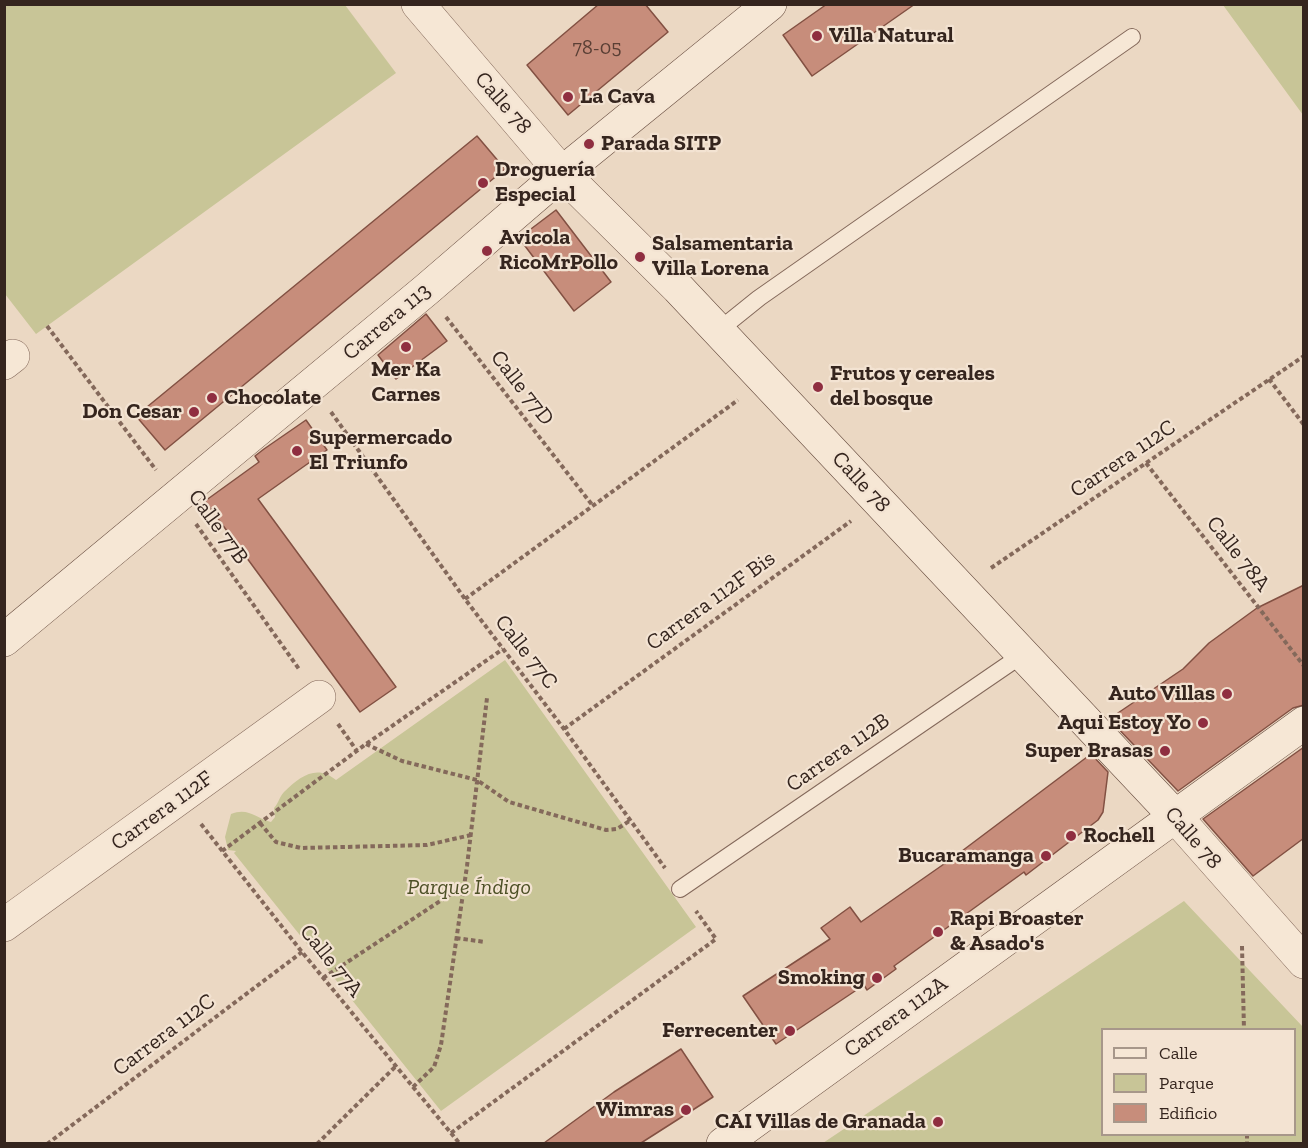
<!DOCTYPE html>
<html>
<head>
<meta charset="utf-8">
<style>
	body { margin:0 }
	#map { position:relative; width:1308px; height:1148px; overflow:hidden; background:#ebd8c3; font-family:"Zilla Slab",serif }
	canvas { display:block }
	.frame { position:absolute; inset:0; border:6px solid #35251e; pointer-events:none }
	.legend { position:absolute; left:1101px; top:1028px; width:195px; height:108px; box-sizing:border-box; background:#f3e3d2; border:2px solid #a7978a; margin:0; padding:8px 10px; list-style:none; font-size:18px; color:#35251e }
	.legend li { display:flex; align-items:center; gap:12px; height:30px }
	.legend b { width:30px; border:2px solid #a7978a }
</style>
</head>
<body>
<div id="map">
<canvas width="1308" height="1148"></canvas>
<div class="frame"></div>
<ul class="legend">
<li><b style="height:8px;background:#f6e7d5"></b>Calle</li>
<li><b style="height:16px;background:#c8c597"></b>Parque</li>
<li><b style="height:16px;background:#c78d7b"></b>Edificio</li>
</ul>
</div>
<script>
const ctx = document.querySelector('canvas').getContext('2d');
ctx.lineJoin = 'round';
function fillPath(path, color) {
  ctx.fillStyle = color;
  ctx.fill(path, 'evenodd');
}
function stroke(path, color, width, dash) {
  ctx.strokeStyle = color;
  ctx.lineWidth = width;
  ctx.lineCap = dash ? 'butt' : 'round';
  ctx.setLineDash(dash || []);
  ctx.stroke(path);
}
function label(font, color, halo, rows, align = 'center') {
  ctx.font = font + ' "Zilla Slab",serif';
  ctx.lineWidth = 4.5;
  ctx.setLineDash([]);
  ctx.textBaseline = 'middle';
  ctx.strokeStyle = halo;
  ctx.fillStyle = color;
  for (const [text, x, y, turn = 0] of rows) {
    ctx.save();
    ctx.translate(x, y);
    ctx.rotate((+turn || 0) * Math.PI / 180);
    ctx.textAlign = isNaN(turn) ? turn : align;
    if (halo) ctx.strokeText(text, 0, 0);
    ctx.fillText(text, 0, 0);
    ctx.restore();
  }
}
fillPath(new Path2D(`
	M5,4L345,5L396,73L36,334L5,294Z
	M1223,5H1303V115Z
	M505,660L696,927L441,1111L234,853L236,851L228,850L225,837L231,814C248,807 256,818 271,822L275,817L274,808C279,803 279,797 284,792C300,776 317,764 336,780Z
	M1184,901L1303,1027V1143H823ZM1102,1030H1294V1134H1102Z`), '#c8c597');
const building = new Path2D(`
	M599,4H645L668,32L568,115L527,65Z
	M827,4H915L812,76L783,35Z
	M477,136L505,169L165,450L136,416Z
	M556,210L611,282L574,311L519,238Z
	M426,314L447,341L396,379L378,355Z
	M306,420L327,450L258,499L396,687L360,712L205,501L259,462L255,456L264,449Z
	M1304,585V705L1293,708L1178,791L1109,719L1183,669L1209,643L1257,608Z
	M1304,747V838L1253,876L1203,819Z
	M1091,754L1108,772L1103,812L1098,820L1026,875L1024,872L894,966L896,969L867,990L864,985L776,1044L743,996L830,939L821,928L850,907L861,922L954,857Z
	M681,1049L713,1097L641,1143H544L614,1092Z`);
fillPath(building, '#c78d7b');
stroke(building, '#825042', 1.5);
const lane = new Path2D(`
	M718,331L759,298L1132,37
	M680,889L1022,655`);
const street = new Path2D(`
	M418,4L562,173
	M4,363L13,356
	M1174,815L1304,962
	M4,925L319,697`);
const secondary = new Path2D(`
	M562,173L678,288L1174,815
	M4,640L426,290L562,173L770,4
	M723,1144L1304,723`);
stroke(lane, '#84695b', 18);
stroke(street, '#84695b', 34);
stroke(secondary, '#664b3e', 34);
stroke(new Path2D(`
	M446,317L593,506
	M47,326L156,470
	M1269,379L1304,425
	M331,412L465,599L564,729L665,868
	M1146,463L1304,666
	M196,524L299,669
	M991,568L1304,356
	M465,599L738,400
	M338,724L357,751
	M564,729L851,521
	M366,744L402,761L477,780L509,802L606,830L617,829L631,820
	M260,823L276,842L301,848L427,845L471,835
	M201,824L302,952L460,1144
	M222,851L366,744L503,649
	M456,938L485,942
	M1242,946L1244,1030
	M323,978L463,886
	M413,1087L434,1067L441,1045L467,866L487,698
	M451,1133L716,939L696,911
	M1247,1134V1144
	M47,1144L302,952
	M317,1144L396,1066`), '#84695b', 4, [4.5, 3]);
stroke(lane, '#f6e7d5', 16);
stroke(street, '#f6e7d5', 33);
stroke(secondary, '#f6e7d5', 33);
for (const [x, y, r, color] of [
	[817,36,6,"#8f2e40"],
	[568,97,6,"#8f2e40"],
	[589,144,6,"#8f2e40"],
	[483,183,6,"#8f2e40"],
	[487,251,6,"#8f2e40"],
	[640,257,6,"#8f2e40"],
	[406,347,6,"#8f2e40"],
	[818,387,6,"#8f2e40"],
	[212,398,6,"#8f2e40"],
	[194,412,6,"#8f2e40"],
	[297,451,6,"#8f2e40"],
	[1227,694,6,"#8f2e40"],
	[1203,723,6,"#8f2e40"],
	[1165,751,6,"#8f2e40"],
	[1071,836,6,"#8f2e40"],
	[1046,856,6,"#8f2e40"],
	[938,932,6,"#8f2e40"],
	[877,978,6,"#8f2e40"],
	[790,1031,6,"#8f2e40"],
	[686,1110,6,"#8f2e40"],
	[938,1122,6,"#8f2e40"]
]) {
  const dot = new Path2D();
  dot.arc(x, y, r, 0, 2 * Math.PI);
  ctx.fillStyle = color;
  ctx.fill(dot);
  stroke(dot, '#f3e3d2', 2);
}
label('20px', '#5a3f35', null, [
	["78-05",597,48]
]);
label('bold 22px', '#35251e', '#f3e3d2', [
	["Villa Natural",829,36],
	["La Cava",580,97],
	["Parada SITP",601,144],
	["Droguería",495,170],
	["Especial",495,195],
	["Avicola",499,238],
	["RicoMrPollo",499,263],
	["Salsamentaria",652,244],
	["Villa Lorena",652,269],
	["Mer Ka",406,370,"center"],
	["Carnes",406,395,"center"],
	["Frutos y cereales",830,374],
	["del bosque",830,399],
	["Chocolate",224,398],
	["Don Cesar",182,412,"right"],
	["Supermercado",309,438],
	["El Triunfo",309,463],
	["Auto Villas",1215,694,"right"],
	["Aqui Estoy Yo",1191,723,"right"],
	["Super Brasas",1153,751,"right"],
	["Rochell",1083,836],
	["Bucaramanga",1034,856,"right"],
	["Rapi Broaster",950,919],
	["& Asado's",950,944],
	["Smoking",865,978,"right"],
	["Ferrecenter",778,1031,"right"],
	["Wimras",674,1110,"right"],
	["CAI Villas de Granada",926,1122,"right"]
], 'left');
label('22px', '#35251e', '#f3e3d2', [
	["Calle 78",503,103,49],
	["Carrera 113",387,322,-40],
	["Calle 77D",522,388,52],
	["Carrera 112C",1123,459,-34],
	["Calle 78",861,482,47],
	["Calle 77B",218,527,54],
	["Calle 78A",1238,554,52],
	["Carrera 112F Bis",711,601,-36],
	["Calle 77C",526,652,52],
	["Carrera 112B",838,753,-35],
	["Carrera 112F",162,811,-36],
	["Calle 78",1193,838,49],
	["Calle 77A",331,961,51],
	["Carrera 112A",896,1017,-36],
	["Carrera 112C",164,1035,-37]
]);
label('italic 22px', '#4d5026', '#f3e3d2', [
	["Parque Índigo",469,888]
]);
</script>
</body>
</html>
